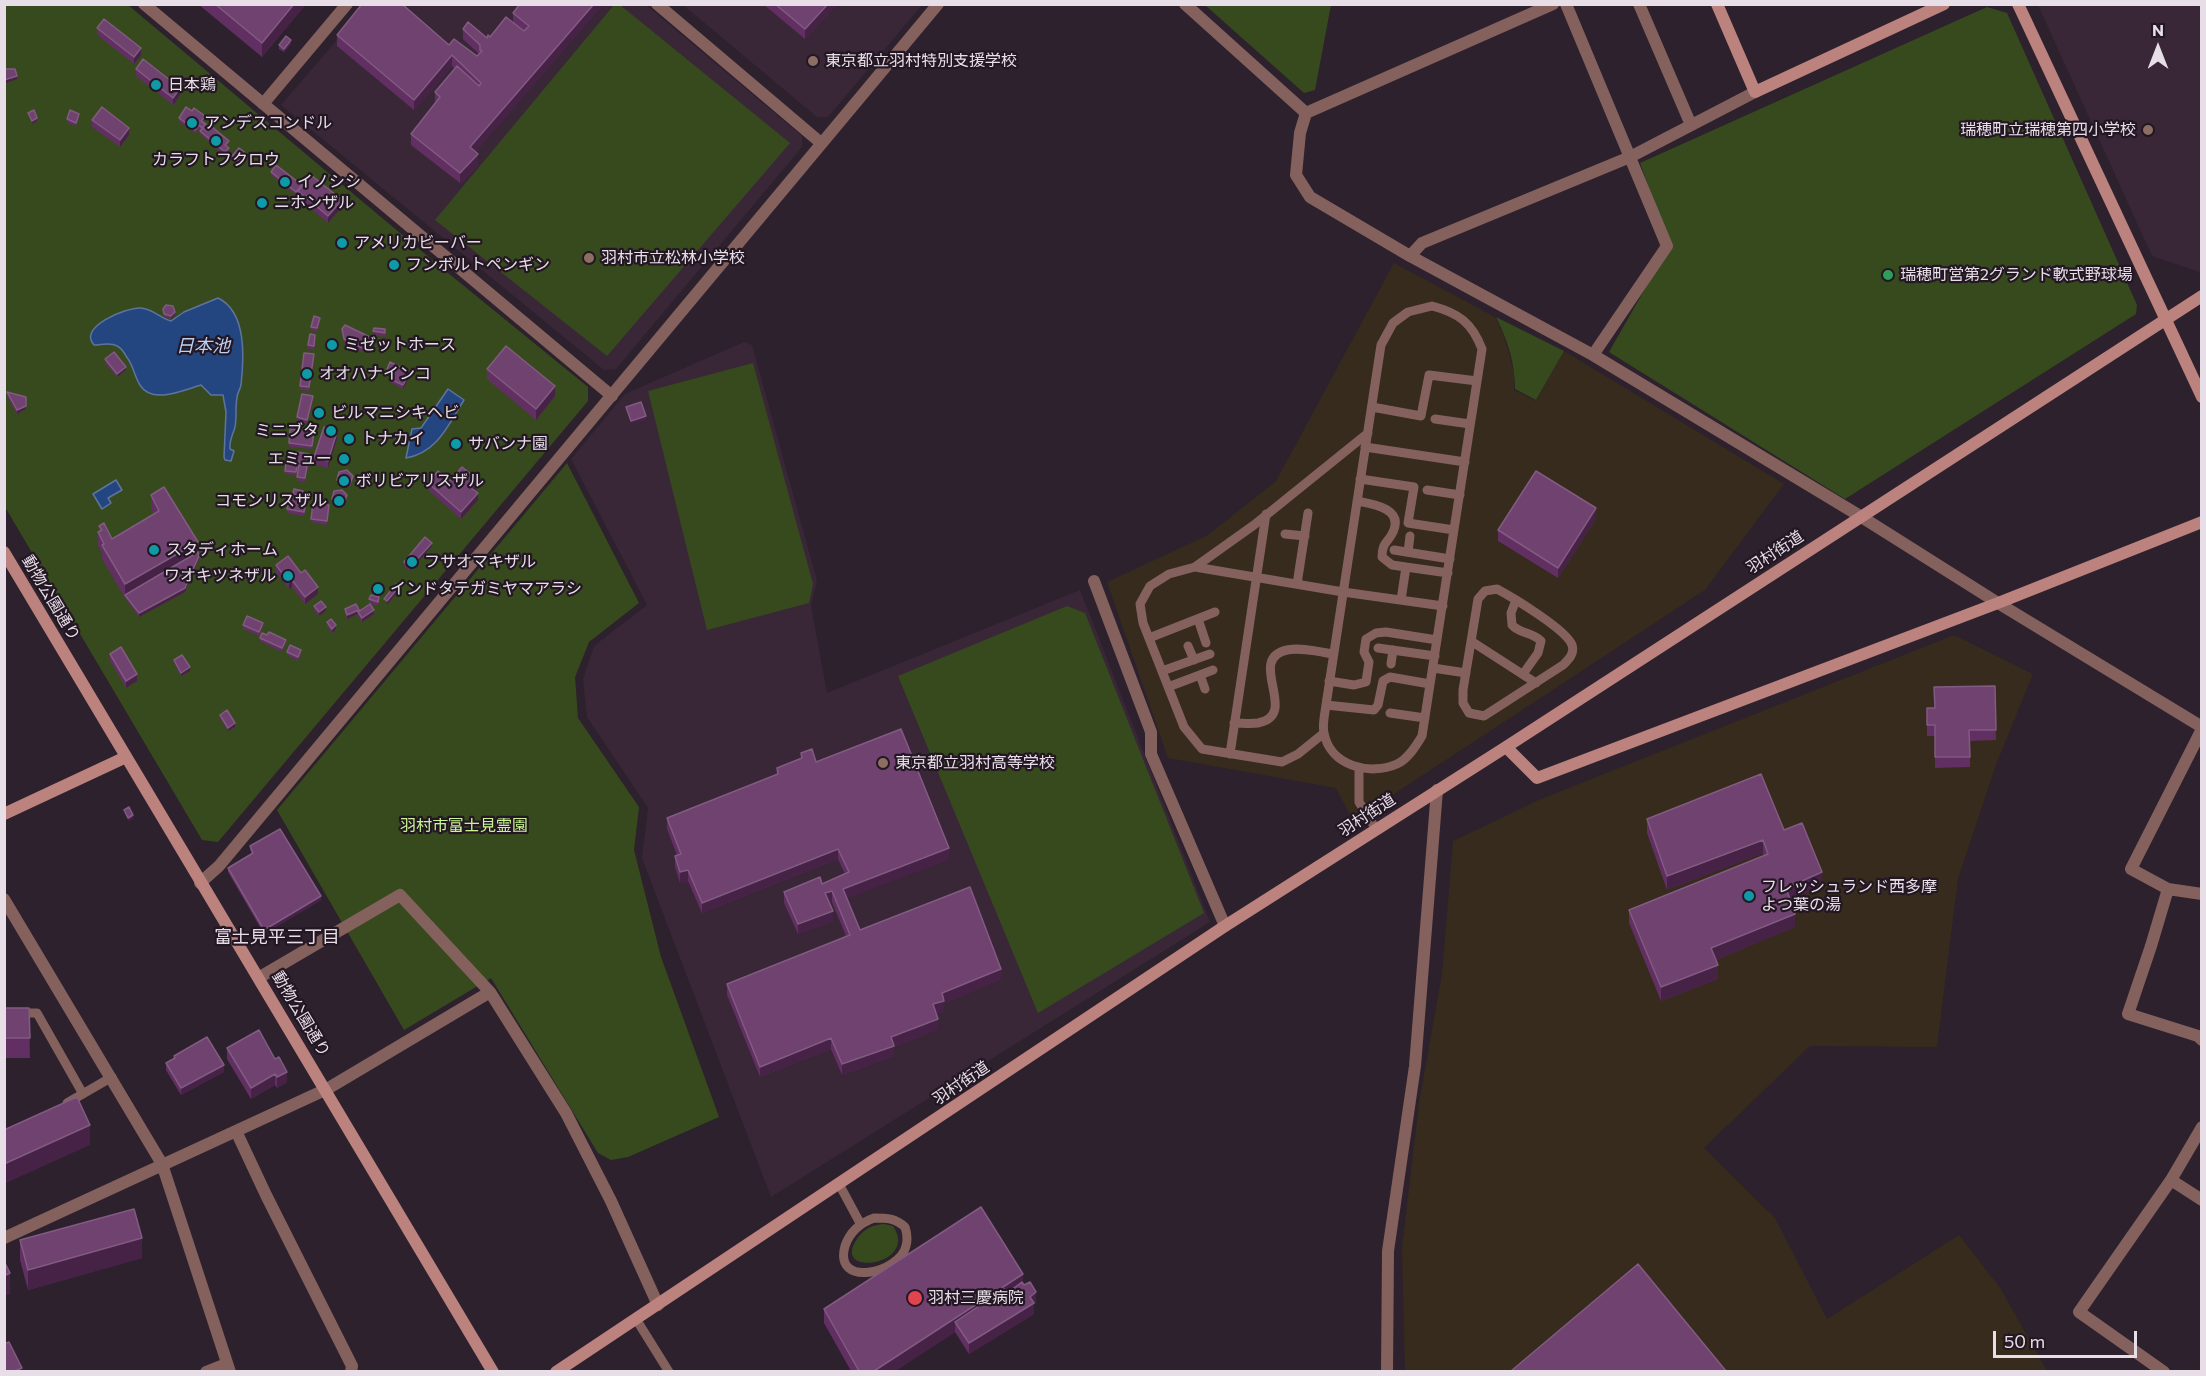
<!DOCTYPE html>
<html>
<head>
<meta charset="utf-8">
<style>
	body { margin:0 }
	#map { position:relative; width:2206px; height:1376px; overflow:hidden; background:#2d212d; font-family:Commissioner,sans-serif }
	canvas { display:block }
	.frame { position:absolute; inset:0; border:6px solid #e7dee7; pointer-events:none }
	.north { position:absolute; left:2128px; top:18px; width:60px; height:60px; -webkit-text-stroke:4px #231723; paint-order:stroke; rotate:0deg; font-size:16px; font-weight:700; line-height:24px; text-align:center; color:#e7dee7 }
	.north::after { content:''; display:block; margin:auto; width:21px; height:27px; background:#e7dee7; clip-path:polygon(50% 0,100% 100%,50% 72%,0 100%) }
	.scale { position:absolute; left:1993px; top:1331px; width:144px; height:27px; box-sizing:border-box; border:3px solid #e7dee7; border-top:0; padding-left:8px; font-size:18px; line-height:21px; white-space:nowrap; color:#e7dee7; -webkit-text-stroke:4px #231723; paint-order:stroke }
</style>
</head>
<body>
<div id="map">
<canvas width="2206" height="1376"></canvas>
<div class="frame"></div>
<div class="north">N</div>
<div class="scale">50 m</div>
</div>
<script>
const ctx = document.querySelector('canvas').getContext('2d');
ctx.lineJoin = 'round';
function fillPath(path, color) {
  ctx.fillStyle = color;
  ctx.fill(path, 'evenodd');
}
function stroke(path, color, width, dash) {
  ctx.strokeStyle = color;
  ctx.lineWidth = width;
  ctx.lineCap = dash ? 'butt' : 'round';
  ctx.setLineDash(dash || []);
  ctx.stroke(path);
}
function label(font, color, halo, rows, align = 'center') {
  ctx.font = font + ' Commissioner,"Noto Sans JP",sans-serif';
  ctx.lineWidth = 4.5;
  ctx.setLineDash([]);
  ctx.textBaseline = 'middle';
  ctx.strokeStyle = halo;
  ctx.fillStyle = color;
  for (const [text, x, y, turn = 0] of rows) {
    ctx.save();
    ctx.translate(x, y);
    ctx.rotate((+turn || 0) * Math.PI / 180);
    ctx.textAlign = isNaN(turn) ? turn : align;
    if (halo) ctx.strokeText(text, 0, 0);
    ctx.fillText(text, 0, 0);
    ctx.restore();
  }
}
fillPath(new Path2D(`
	M1394,263L1495,317L1504,336L1510,357L1514,373V390L1536,401L1564,351L1784,484L1705,590L1353,821L1336,788L1168,758L1107,582L1208,535L1276,481Z
	M1954,635L2033,674L1996,765L1958,879L1937,1047L1810,1046L1704,1148L1775,1218L1827,1319L1959,1235L2001,1289L2047,1371L1405,1372L1402,1247L1419,1103L1442,974L1453,841L1541,799Z`), '#362b1c');
fillPath(new Path2D(`
	M367,5H646L802,136V147L616,369L604,370L281,105Z
	M683,5H922L828,117H817Z
	M2038,5H2201L2202,271L2200,272L2152,256Z
	M744,342L752,345L817,581L811,605L827,693L1080,590L1210,922L771,1197L642,858L648,808L587,717L583,679L594,646L647,605L571,459L625,394Z`), '#392738');
fillPath(new Path2D(`
	M4,5H128L437,264L588,387V401L218,842L202,840L5,507Z
	M614,5H620L790,143L607,356L435,220Z
	M1205,5H1331L1315,90L1304,93Z
	M1987,7L2007,13L2137,305L2136,314L1845,499L1609,352L1670,245L1640,163Z
	M1496,317L1564,351L1536,400L1515,389C1515,363 1508,341 1496,317Z
	M753,363L813,584L809,603L707,630L648,391Z
	M567,463L639,603L589,642L575,677L578,718L639,807L634,850L661,957L719,1117L628,1157L611,1160L598,1153L491,978L404,1030L277,810Z
	M1067,606L1085,613L1204,913L1038,1013L898,676Z
	M884,1224L893,1226C920,1266 830,1278 857,1239C864,1228 873,1225 884,1224Z`), '#374a1d');
const water = new Path2D(`
	M218,298C247,312 244,358 241,385C240,390 237,393 237,398C235,408 237,417 235,427C233,435 229,440 230,449L234,451L231,461L225,460L224,457L226,412L223,395H211L201,385C184,390 152,405 140,385C134,376 134,366 126,356C124,352 121,348 117,346C110,342 101,345 94,345C77,327 127,307 141,308C153,309 160,318 171,321L184,312Z
	M448,389L464,400C448,425 438,452 406,458L412,429L421,428Z
	M116,480L122,490L108,498L111,503L102,509L93,494Z`);
fillPath(water, '#234680');
stroke(water, '#5e749f', 1.5);
stroke(new Path2D(`
	M1432,306C1459,313 1472,323 1482,349L1422,736C1416,746 1408,759 1397,764C1370,776 1330,766 1324,733C1322,725 1325,713 1326,705L1381,345L1393,323L1408,312Z
	M1372,407L1421,416L1429,375L1477,381
	M1435,419L1470,424
	M1365,447L1465,462
	M1360,479L1414,487L1408,523L1454,530
	M1427,490L1460,495
	M1357,501C1372,504 1404,508 1393,532C1388,543 1382,542 1382,557L1392,565L1448,573
	M1285,534L1305,536
	M1394,550L1450,559
	M1408,552L1410,536
	M1195,567L1254,525L1368,433
	M1297,584L1308,513
	M1497,589C1512,597 1567,630 1572,645C1575,654 1568,660 1563,665L1484,716L1469,713L1463,703V690L1478,599L1485,591Z
	M1401,600L1406,567
	M1516,600L1511,613L1512,625C1520,634 1532,632 1541,641L1538,653L1523,674
	M1198,619L1206,643
	M1149,638L1215,612
	M1471,641L1536,683
	M1188,646L1194,660
	M1378,648L1435,656
	M1391,664L1393,650
	M1433,668L1466,673
	M1162,671L1210,654
	M1200,675L1205,689
	M1329,681L1354,685L1366,682L1369,662L1364,652L1366,639L1376,633L1386,632L1437,640
	M1168,687L1213,670
	M1326,705L1374,710L1378,705L1383,681L1390,677L1430,684
	M1390,713L1425,718
	M1234,723C1242,723 1250,724 1258,723C1301,715 1245,659 1287,650C1302,647 1319,652 1333,654
	M1324,733L1298,754L1282,762L1202,749L1184,727L1143,623L1140,604L1150,586L1169,574L1195,567L1343,592L1443,606
	M1230,754L1266,514
	M1359,768V802L1376,829
	M4,1013H37L83,1094
	M67,1103L112,1077
	M839,1184L860,1223
	M874,1218C887,1218 895,1218 905,1227C907,1233 908,1239 906,1246C900,1273 833,1289 845,1246C850,1231 860,1223 874,1218Z
	M636,1319L669,1372`), '#85615e', 9);
stroke(new Path2D(`
	M144,4L612,396
	M657,4L821,143
	M1185,4L1306,113
	M1566,4L1667,246L1593,355
	M1639,4L1691,125
	M1755,92L1630,157L1422,243L1410,256L1593,355L1860,516L1998,603L2202,727
	M263,104L347,4
	M1306,113L1553,4
	M1306,113L1300,133L1296,175L1310,197L1410,256
	M1094,581L1151,732V754L1225,926
	M2202,729L2131,869L2168,889L2202,894
	M200,883L219,866L938,4
	M2168,889L2151,946L2128,1014L2198,1036L2202,1040
	M4,899L162,1164L230,1372
	M260,977L400,895L490,992L566,1113L611,1201L658,1305
	M236,1131L266,1195L352,1366L351,1372
	M2171,1180L2202,1200
	M4,1238L327,1089L490,992
	M206,1372L226,1364
	M1387,1372L1388,1251L1415,1066L1437,790
	M2164,1372L2079,1312L2171,1180L2202,1127`), '#85615e', 12);
stroke(new Path2D(`
	M1717,4L1755,92L1944,4
	M2018,4L2202,397
	M4,552C166,826 332,1097 493,1372
	M1506,747L1537,778L1998,603L2202,522
	M4,814L126,757
	M556,1372L1225,926L1506,747L2202,296`), '#bc827d', 12);
fillPath(new Path2D(`
	M198,4H306L262,57Z
	M520,4H603L475,152L478,165L460,183L411,145V134L435,103V92L455,69L452,66L414,110L337,46V35L449,45L477,56L479,54L463,39V29L487,38L490,37L513,22V13Z
	M763,4H837L805,39Z
	M97,28L141,55L134,64L97,35Z
	M291,44L284,52L279,49V45Z
	M136,69L180,95L173,105L136,76Z
	M79,117L76,126L67,123V119Z
	M179,118L205,119L203,122L206,127L205,129L229,145L227,146L229,152L225,156L200,134L201,131L199,129L195,133L179,122Z
	M92,120L129,135L120,147L92,127Z
	M232,156L247,157L240,166L232,160Z
	M271,172L302,187L342,207L328,223L298,198V193L296,195L271,175Z
	M163,309L175,315L171,319L164,317Z
	M320,321L317,332L311,330V327Z
	M374,328L385,333V337L373,335Z
	M342,329L374,342L369,352H362L344,343Z
	M315,338L314,350L308,349V345Z
	M314,357L309,391L300,390V386Z
	M105,359L126,370L117,377L105,363Z
	M387,369L410,376L403,389L390,382V379L392,375L387,372Z
	M487,369L555,396L536,420L487,379Z
	M7,392L26,409L17,414L7,396Z
	M313,400L307,423L297,421V417Z
	M314,435L312,449L289,447V443Z
	M337,439L328,468L314,464V457Z
	M310,458L309,467H307L305,482L297,481L299,466L297,465L296,475L285,474L286,463H288V460Z
	M337,480H353L350,487L342,488L337,483Z
	M450,481L478,487L475,490L478,500L461,519L428,490V483Z
	M293,494H303L302,499L307,503L304,516L287,513V509L293,497Z
	M151,495L198,552L199,559L185,592L139,617L125,598L102,559V553L98,546V532H99V526L112,539L154,514L151,509Z
	M332,499H347L344,507L337,508L332,502Z
	M329,509L327,525L311,522V519Z
	M1596,519L1558,578L1498,541V530Z
	M432,546L410,571L404,566V562Z
	M276,565L318,594L305,604L292,587L289,589L276,572Z
	M369,599L379,601L378,606L369,603Z
	M314,606L326,611L319,616L314,610Z
	M345,609L359,612L374,614L362,622L358,616V614L347,619L345,613Z
	M327,622L336,629L332,633L327,626Z
	M243,625L263,626L259,636L243,629Z
	M260,638L286,644L282,652L260,641Z
	M287,652L301,654L298,661L287,655Z
	M110,654L137,681L126,688L110,661Z
	M174,660L190,671L181,676L174,663Z
	M1995,686L1996,740L1970,741V767L1935,768V736H1927V708H1934Z
	M220,715L235,727L228,731L220,718Z
	M801,753L816,762L949,859L847,898L860,930L1001,979L944,1003V1012L936,1013L938,1029L894,1047V1056L842,1075L831,1049L760,1077L727,995V984L846,936L832,902H829L833,921L798,934L784,903V892L822,884L845,874L838,859L702,913L688,881L680,883L675,867V856L677,855L667,829V818L777,775V768L801,759Z
	M1647,819L1784,830L1822,886L1790,900L1795,927L1716,960L1718,979L1661,1001L1629,923V910L1764,856L1763,853L1667,890L1647,833Z
	M250,846L321,900L264,934L228,872V868L252,854L250,850Z
	M4,1008H29L30,1058H4Z
	M259,1030L287,1082L277,1088L275,1085L251,1099L227,1059V1048Z
	M174,1056L224,1072L181,1095L166,1070V1063L174,1059Z
	M20,1240L142,1258L28,1290L20,1260Z
	M1023,1284L1036,1303L1034,1304V1314L969,1354L955,1332L895,1371H851L824,1323V1309Z`), '#612f61');
fillPath(new Path2D(`
	M294,4H306L262,57V43Z
	M594,4H603L470,158V147Z
	M828,4H837L805,39V29Z
	M291,40V44L284,52V49Z
	M141,48V55L134,64V57Z
	M452,55V66L414,110V100Z
	M17,76V79L4,84V80Z
	M180,88V95L173,105V98Z
	M37,118V121L32,124V121Z
	M129,128V135L120,147V140Z
	M247,154V157L240,166V162Z
	M478,154V165L460,183V173Z
	M342,200V207L328,223V216Z
	M175,312V315L171,319V316Z
	M126,367V370L117,377V374Z
	M410,372V376L403,389V385Z
	M555,386V396L536,420V409Z
	M26,406V409L17,414V410Z
	M646,416V420L631,424V421Z
	M337,432V439L328,468V461Z
	M478,480V487L471,495V488Z
	M478,493V500L461,519V512Z
	M1596,508V519L1558,578V568Z
	M198,542V556L125,595V584Z
	M432,543V546L410,571V567Z
	M199,556V559L185,592L139,617V613Z
	M292,580V587L289,589V582Z
	M318,587V594L305,604V597Z
	M399,587V590L387,605V601Z
	M326,607V611L319,616V612Z
	M359,610V613L347,619V615Z
	M374,610V614L362,622V618Z
	M336,625V629L332,633V629Z
	M190,667V671L181,676V673Z
	M137,674V681L126,688V681Z
	M235,723V727L228,731V728Z
	M133,815V819L128,821V818Z
	M1763,840V853L1667,890V876Z
	M949,848V859L843,900V889Z
	M838,849V859L702,913V903Z
	M688,870V881L680,883V872Z
	M1822,872V886L1786,902V888Z
	M832,891V902L825,903V893Z
	M321,896V900L264,934V930Z
	M833,911V921L798,934V924Z
	M1795,914V927L1711,962V948Z
	M1718,965V979L1661,1001V987Z
	M1001,969V979L944,1003V1012L933,1014V1004L942,993Z
	M938,1019V1029L894,1047V1056L842,1075V1064L891,1037Z
	M831,1038V1049L760,1077V1067Z
	M224,1065V1072L181,1095V1088Z
	M287,1072V1082L277,1088V1077Z
	M275,1074V1085L251,1099V1088Z
	M90,1125V1145L4,1184V1164Z
	M142,1238V1258L28,1290V1270Z
	M10,1273V1294L4,1296V1276Z
	M1023,1274V1287L955,1322V1332L895,1371H874Z
	M1036,1292V1303L1034,1304V1314L969,1354V1343Z`), '#462246');
const building = new Path2D(`
	M215,4H294L262,43Z
	M362,4H402L449,45L454,39L477,56L482,51L480,50V45L463,29L468,22L487,38L488,35L490,37L506,17L524,31L529,26L513,13L520,4H594L470,147L478,154L460,173L411,134L440,97L435,92L457,66L479,86L481,83L452,55L414,100L337,35Z
	M775,4H828L805,29Z
	M104,19L141,48L134,57L97,28Z
	M286,36L291,40L284,49L279,45Z
	M143,59L180,88L173,98L136,69Z
	M4,69H15L17,76L4,80Z
	M102,107L129,128L120,140L92,120Z
	M186,107L192,111L194,108L205,116L201,121L206,124L202,128L199,125L195,130L179,118Z
	M34,110L37,118L32,121L28,113Z
	M70,110L79,114L76,123L67,119Z
	M211,126L229,141L225,145L229,148L225,152L200,131L203,128L207,131Z
	M239,148L247,154L240,162L232,156Z
	M276,165L302,185L296,192L271,172Z
	M311,175L342,200L328,216L298,191Z
	M166,305L173,306L175,312L171,316L164,314L163,309Z
	M314,316L320,318L317,328L311,327Z
	M345,325L374,339L369,348H362L344,339L342,329Z
	M374,328L385,329V333L373,331Z
	M310,334L315,335L314,346L308,345Z
	M506,346L555,386L536,409L487,369Z
	M114,352L126,367L117,374L105,359Z
	M304,353L314,354L309,387L300,386Z
	M390,362L410,372L403,385L390,379L394,372L387,369Z
	M7,392L26,397V406L17,410Z
	M302,394L313,396L307,420L297,417Z
	M641,402L646,416L631,421L626,407Z
	M324,427L337,432L328,461L314,457Z
	M290,429L314,432L312,446L289,443Z
	M289,451L310,454L309,464L288,460Z
	M286,463L297,464L296,472L285,471Z
	M299,465L307,466L305,478L297,477Z
	M462,467L478,480L471,488L478,493L461,512L428,483L438,471L450,481Z
	M347,470L353,476L350,484L342,485L337,480L339,472Z
	M1536,471L1596,508L1558,568L1498,530Z
	M164,487L198,542L125,584L102,545L104,544L98,532L102,530L99,526L104,523L112,539L159,511L151,495Z
	M294,489L303,491L302,496L293,494Z
	M342,490L347,495L344,503L337,504L332,499L334,491Z
	M290,496L307,499L304,512L287,509Z
	M313,503L329,505L327,521L311,519Z
	M425,537L432,543L410,567L404,562Z
	M198,552L199,556L185,588L139,613L125,595Z
	M288,556L301,573L305,570L318,587L305,597L292,580L289,582L276,565Z
	M396,584L399,587L387,601L384,599Z
	M371,595L379,597L378,602L369,599Z
	M321,601L326,607L319,612L314,606Z
	M356,604L359,610L347,615L345,609Z
	M370,604L374,610L362,618L358,612Z
	M247,616L263,623L259,632L243,625Z
	M331,619L336,625L332,629L327,622Z
	M269,632L286,640L282,648L260,638L262,633L267,635Z
	M290,645L301,650L298,657L287,652Z
	M121,647L137,674L126,681L110,654Z
	M182,655L190,667L181,673L174,660Z
	M1995,686L1996,730H1969L1970,757H1935V725H1927V708H1935L1934,687Z
	M227,710L235,723L228,728L220,715Z
	M901,729L949,848L843,889L860,930L970,887L1001,969L942,993L944,1001L933,1004L938,1019L891,1037L894,1046L842,1064L831,1038L760,1067L727,984L850,935L832,891L825,893L833,911L798,924L784,892L820,877L822,884L849,872L838,849L702,903L688,870L680,872L675,856L681,854L667,818L778,774L777,768L802,758L801,753L812,749L816,762Z
	M1761,774L1784,830L1802,823L1822,872L1786,888L1795,914L1711,948L1718,965L1661,987L1629,910L1768,854L1763,840L1667,876L1647,819Z
	M129,807L133,815L128,818L124,810Z
	M280,829L321,896L264,930L228,868L253,853L250,846Z
	M4,1008H29L30,1038H4Z
	M259,1030L275,1059L279,1057L287,1072L277,1077L275,1074L251,1088L227,1048Z
	M207,1037L224,1065L181,1088L166,1063L175,1058L174,1056Z
	M77,1097L90,1125L4,1164V1130Z
	M981,1207L1023,1274L874,1371H859L824,1309Z
	M134,1209L142,1238L28,1270L20,1240Z
	M4,1261L10,1273L4,1276Z
	M1638,1264L1726,1371H1511Z
	M1022,1282L1024,1285L1030,1282L1036,1292L1030,1297L1034,1303L969,1343L955,1322L1004,1289L1007,1293Z
	M9,1342L22,1368L15,1371H4V1344Z`);
fillPath(building, '#6f426f');
stroke(building, '#825a82', 1.5);
for (const [x, y, r, color] of [
	[813,61,6,"#8d6e63"],
	[156,85,6,"#0f9aa8"],
	[192,123,6,"#0f9aa8"],
	[2148,130,6,"#8d6e63"],
	[216,141,6,"#0f9aa8"],
	[285,182,6,"#0f9aa8"],
	[262,203,6,"#0f9aa8"],
	[342,243,6,"#0f9aa8"],
	[589,258,6,"#8d6e63"],
	[394,265,6,"#0f9aa8"],
	[1888,275,6,"#2e9e5b"],
	[332,345,6,"#0f9aa8"],
	[307,374,6,"#0f9aa8"],
	[319,413,6,"#0f9aa8"],
	[331,431,6,"#0f9aa8"],
	[349,439,6,"#0f9aa8"],
	[456,444,6,"#0f9aa8"],
	[344,459,6,"#0f9aa8"],
	[344,481,6,"#0f9aa8"],
	[339,501,6,"#0f9aa8"],
	[154,550,6,"#0f9aa8"],
	[412,562,6,"#0f9aa8"],
	[288,576,6,"#0f9aa8"],
	[378,589,6,"#0f9aa8"],
	[883,763,6,"#8d6e63"],
	[1749,896,6,"#0f9aa8"],
	[915,1298,8,"#e0444e"]
]) {
  const dot = new Path2D();
  dot.arc(x, y, r, 0, 2 * Math.PI);
  ctx.fillStyle = color;
  ctx.fill(dot);
  stroke(dot, '#231723', 2);
}
label('16px', '#e7dee7', '#231723', [
	["東京都立羽村特別支援学校",825,61],
	["日本鶏",168,85],
	["アンデスコンドル",204,123],
	["瑞穂町立瑞穂第四小学校",2136,130,"right"],
	["カラフトフクロウ",216,160,"center"],
	["イノシシ",297,182],
	["ニホンザル",274,203],
	["アメリカビーバー",354,243],
	["羽村市立松林小学校",601,258],
	["フンボルトペンギン",406,265],
	["瑞穂町営第2グランド軟式野球場",1900,275],
	["ミゼットホース",344,345],
	["オオハナインコ",319,374],
	["ビルマニシキヘビ",331,413],
	["ミニブタ",319,431,"right"],
	["トナカイ",361,439],
	["サバンナ園",468,444],
	["エミュー",332,459,"right"],
	["ボリビアリスザル",356,481],
	["コモンリスザル",327,501,"right"],
	["スタディホーム",166,550],
	["フサオマキザル",424,562],
	["ワオキツネザル",276,576,"right"],
	["インドタテガミヤマアラシ",390,589],
	["東京都立羽村高等学校",895,763],
	["フレッシュランド西多摩",1761,887],
	["よつ葉の湯",1761,905],
	["羽村三慶病院",928,1298]
], 'left');
label('16px', '#e7dee7', '#231723', [
	["羽村街道",1775,552,-33],
	["動物公園通り",51,598,59],
	["羽村街道",1367,815,-33],
	["動物公園通り",301,1014,59],
	["羽村街道",961,1083,-34]
]);
label('16px', '#c8f591', '#231723', [
	["羽村市富士見霊園",464,826]
]);
label('italic 18px', '#bad0f3', '#231723', [
	["日本池",203,346]
]);
label('18px', '#e7dee7', '#231723', [
	["富士見平三丁目",277,937]
]);
</script>
</body>
</html>
